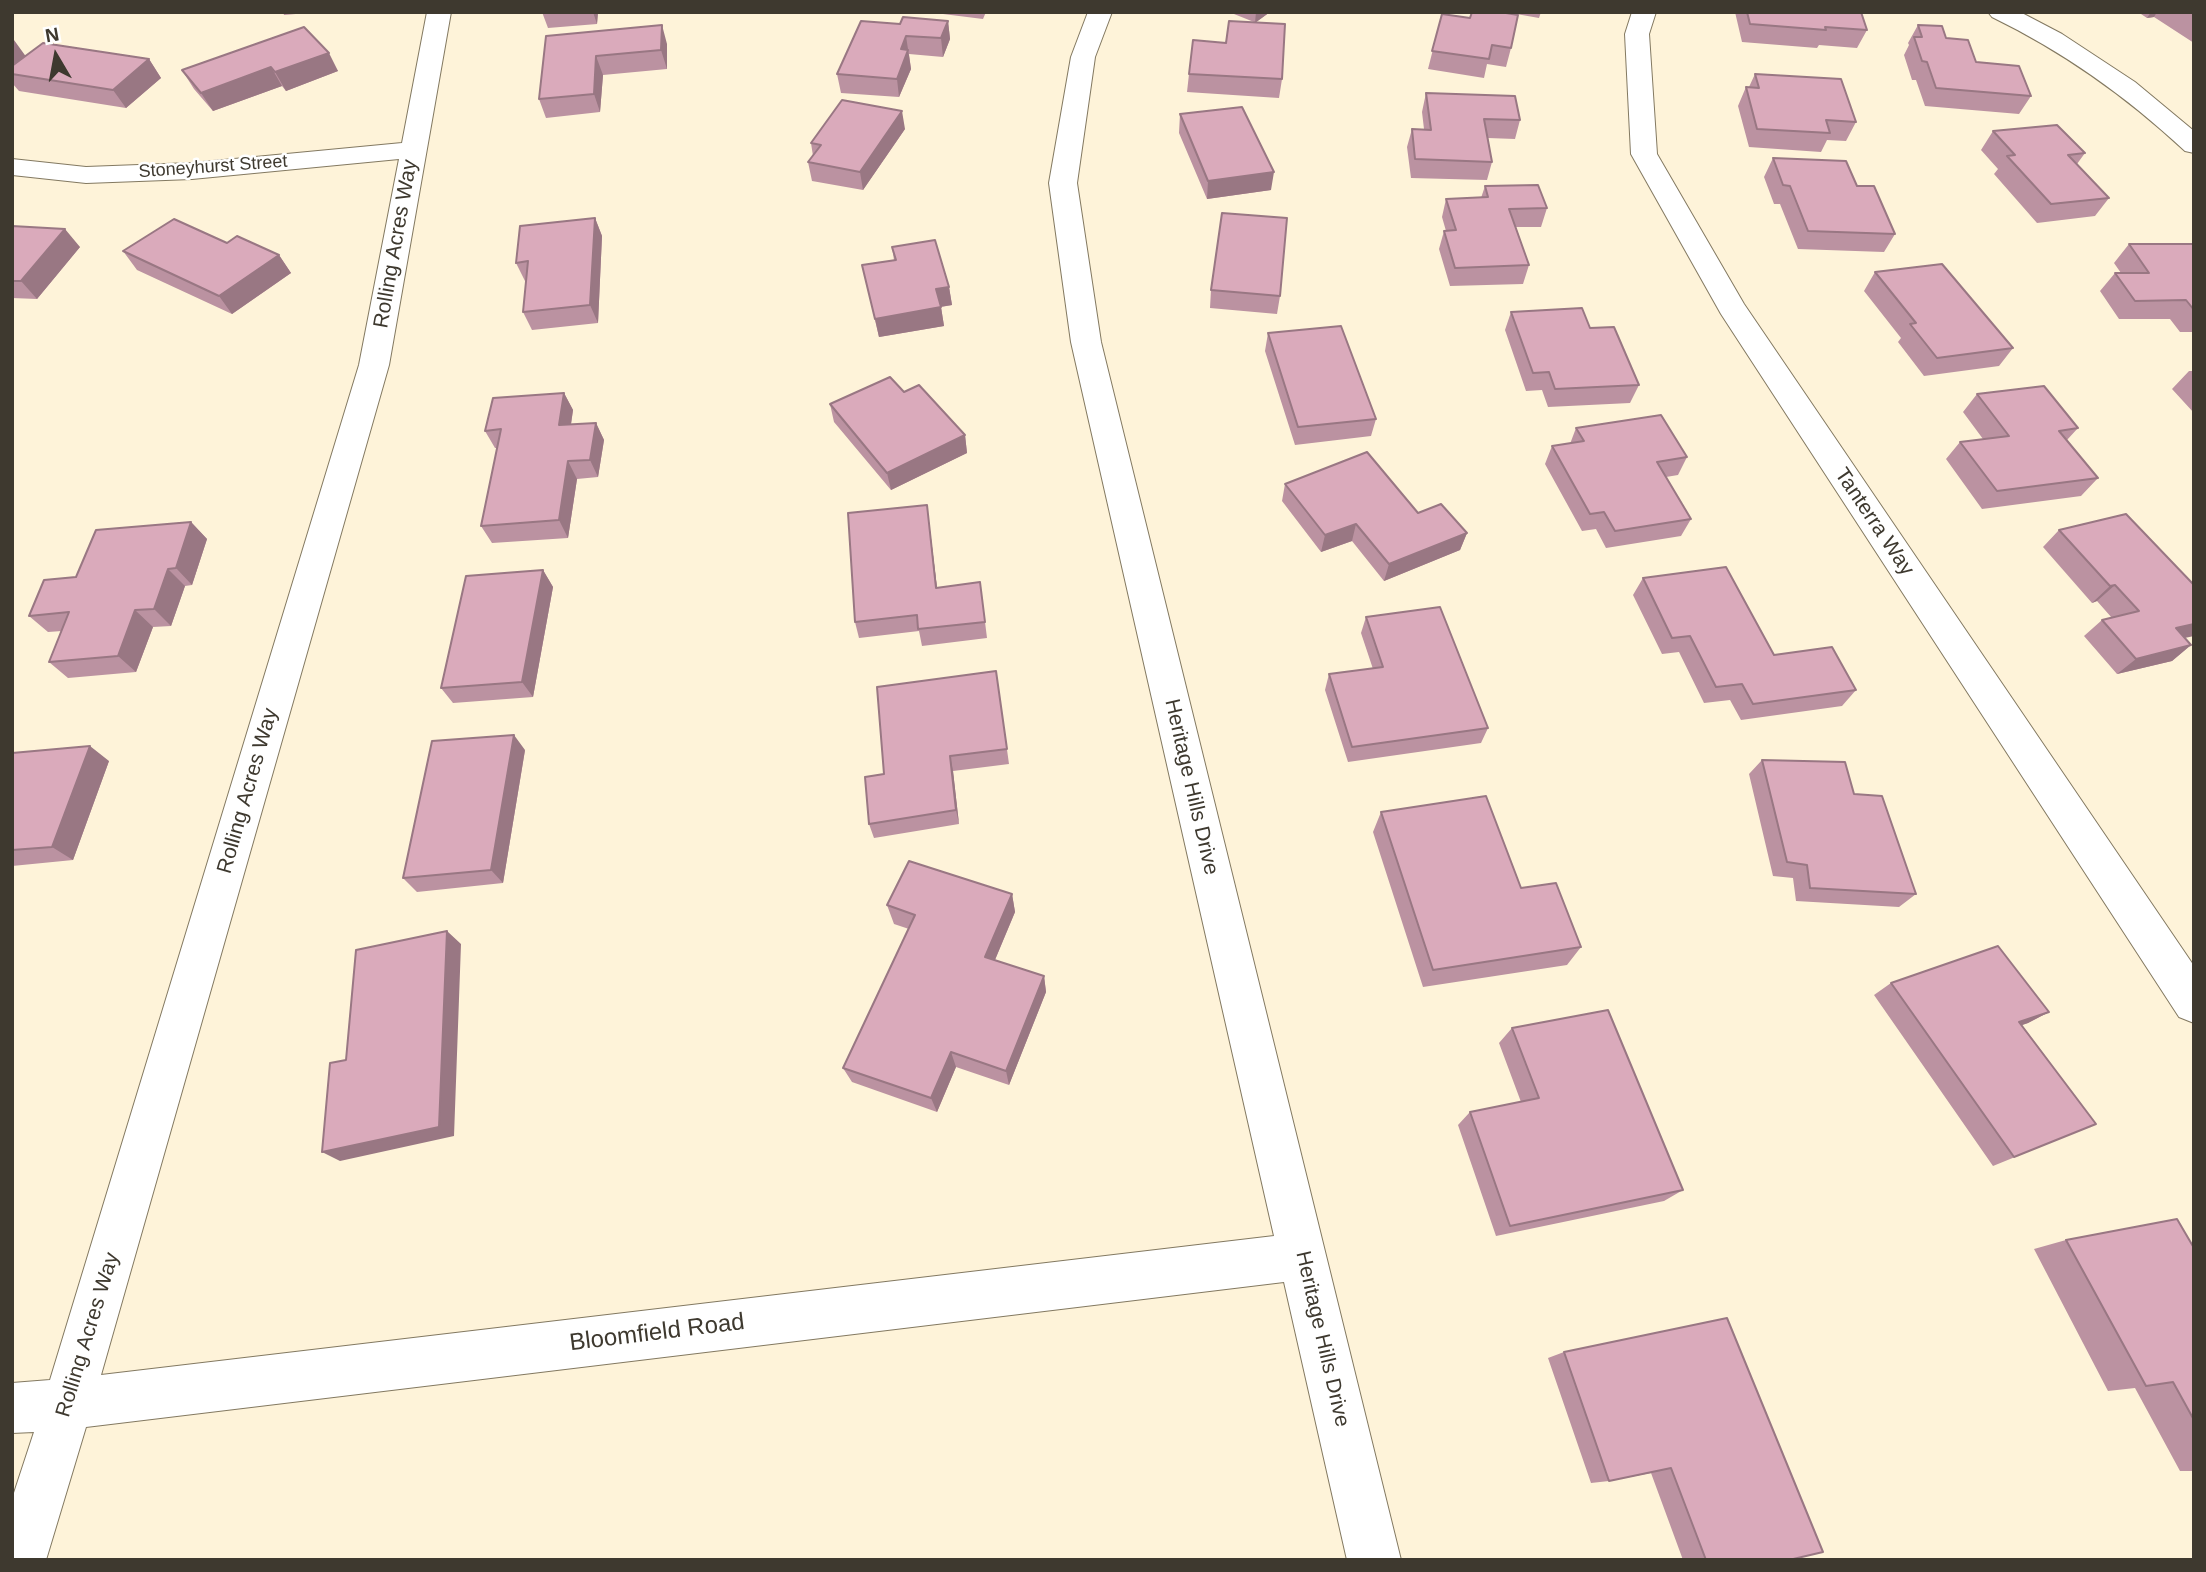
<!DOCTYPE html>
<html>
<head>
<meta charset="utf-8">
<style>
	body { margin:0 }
	#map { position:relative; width:2206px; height:1572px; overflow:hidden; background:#fef3d9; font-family:Helvetica,sans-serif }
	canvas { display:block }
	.frame { position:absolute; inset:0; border:14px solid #3e392f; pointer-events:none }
	.north { position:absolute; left:21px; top:21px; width:70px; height:70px; -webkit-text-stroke:5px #fff; paint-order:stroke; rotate:350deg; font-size:19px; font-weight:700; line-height:28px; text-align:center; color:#3e392f }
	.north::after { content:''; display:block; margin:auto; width:24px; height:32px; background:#3e392f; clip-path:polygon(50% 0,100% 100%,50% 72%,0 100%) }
</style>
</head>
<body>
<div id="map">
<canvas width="2206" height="1572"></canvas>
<div class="frame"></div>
<div class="north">N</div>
</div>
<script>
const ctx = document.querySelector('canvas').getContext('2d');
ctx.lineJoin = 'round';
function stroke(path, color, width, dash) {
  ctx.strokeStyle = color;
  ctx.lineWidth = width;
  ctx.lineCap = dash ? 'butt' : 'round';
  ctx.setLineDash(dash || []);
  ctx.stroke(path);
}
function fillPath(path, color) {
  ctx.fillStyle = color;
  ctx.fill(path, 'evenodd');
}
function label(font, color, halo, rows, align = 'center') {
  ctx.font = font + ' Helvetica,sans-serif';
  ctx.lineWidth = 5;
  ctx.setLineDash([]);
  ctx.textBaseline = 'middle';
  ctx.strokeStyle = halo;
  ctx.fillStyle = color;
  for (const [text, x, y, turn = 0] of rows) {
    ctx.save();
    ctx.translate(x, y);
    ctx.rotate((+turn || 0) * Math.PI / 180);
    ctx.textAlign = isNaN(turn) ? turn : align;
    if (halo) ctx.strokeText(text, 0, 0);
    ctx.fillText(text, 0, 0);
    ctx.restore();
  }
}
const minor = new Path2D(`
	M427,12H451L389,365L101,1375L1274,1236L1071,342L1049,183L1071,57L1088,12H1112L1095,57L1077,183L1101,342L1401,1560H1347L1284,1282L86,1427L46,1560H12V1499L34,1432L12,1433V1383L50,1380L359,365L399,159L192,179L86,183L12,175V159L86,167L192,163L402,143Z
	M1632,12H1656L1649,34L1657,154L1744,304L2194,966V1023L2179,1017L1721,314L1631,154L1625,34Z
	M1988,12H2020L2062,34L2135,82L2194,131V153L2185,151C2126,96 2064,52 1992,17Z`);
stroke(minor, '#837961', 2);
fillPath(minor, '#fff');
fillPath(new Path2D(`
	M283,12H319L284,15Z
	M542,12H598L597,24L548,28Z
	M927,12H986L983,19Z
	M1229,12H1270L1256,22L1282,79L1279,98L1187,92L1189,74L1226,43L1254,22Z
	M1505,12H1541L1539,18Z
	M1735,12H1861L1867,30L1857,48L1819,45L1817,48L1742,42Z
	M2138,12H2194V43L2154,17L2147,18Z
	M1442,14L1511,48L1506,67L1487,64L1484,78L1428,69Z
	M948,21L950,39L943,57L909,54L911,69L899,97L841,93L837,74L900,24Z
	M1918,25L1946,38L1976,62L2031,96L2019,114L1925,106L1916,80H1912L1904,55L1909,45L1908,43Z
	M304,27L338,71L286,91L282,86L213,111L194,89L182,70Z
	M546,36L667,44V69L603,75L600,112L546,118L539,99Z
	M26,56L149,59L161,78L126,108L19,91L12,83V66Z
	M1755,74L1856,122L1846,141L1827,140L1821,152L1749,147L1738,106L1746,87H1749Z
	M1426,93L1520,120L1515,139L1488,138L1492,162L1487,180L1411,178L1407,147L1412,129H1424L1422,112Z
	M1180,114L1271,190L1207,199L1179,133Z
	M905,129L863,190L812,181L808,162L813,156L811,143Z
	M1993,131L2085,153L2077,164L2109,198L2095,216L2037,223L1994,174L1998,169L1981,150Z
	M1773,158L1895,234L1884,252L1798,249L1780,204H1774L1764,177Z
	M1485,186L1547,208L1541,227H1516L1529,265L1523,284L1450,286L1439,249L1444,231H1446L1442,217L1446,199L1481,198Z
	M595,218L602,236L598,323L532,330L523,312L526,281H525L516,263Z
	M12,226L80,247L37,299L12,298Z
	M227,243L279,255L291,273L232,314L137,270L123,251Z
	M2129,244H2194V332H2180L2170,319H2119L2100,291L2115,273H2121L2114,263Z
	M892,247L949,287L952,305L941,307L944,326L879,337L862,265L894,260Z
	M1875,272L2013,348L1999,366L1924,376L1898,342L1901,338L1864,291Z
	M1211,290L1280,296L1277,314L1210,308Z
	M1511,312L1590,328L1639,385L1630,403L1548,407L1542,390L1526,391L1505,330Z
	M1268,333L1376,419L1371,436L1295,445L1265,351Z
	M2189,371H2194V413L2172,389Z
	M904,392L965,435L967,453L891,490L834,422L830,404Z
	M564,393L573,410L571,425L596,423L604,440L598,477L577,479L568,538L492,543L481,526L497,448H495L485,431Z
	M1977,394L2078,428L2067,440L2098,478L2081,496L1982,509L1946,459L1960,442L1983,439L1963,412Z
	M1576,428L1687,457L1678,475L1666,477L1691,519L1681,536L1606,548L1596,529L1582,531L1545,464L1552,446L1570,444Z
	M1285,484L1418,513L1467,533L1460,550L1384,581L1352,541L1321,552L1282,501Z
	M927,505L937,588L980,582L987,638L922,646L919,631L859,638L855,622Z
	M191,522L207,539L192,585L185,586L171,626L153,627L136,672L68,678L49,662L62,631L48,632L29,616L76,577Z
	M2059,530L2185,638L2191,645L2172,661L2117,674L2084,636L2102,620L2112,618L2097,601L2092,603L2043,547Z
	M543,570L553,587L533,697L453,703L441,688Z
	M1643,578L1774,655L1856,690L1842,706L1741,720L1730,700L1704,703L1679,652L1662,654L1633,595Z
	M1366,617L1488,728L1481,743L1348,762L1325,690L1329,674L1373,669L1361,633Z
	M996,671L1009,764L953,771L959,824L874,838L869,824L884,774Z
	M525,750L503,883L417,892L403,878Z
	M12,753L109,761L73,860L12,866Z
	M1762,760L1854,794L1916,894L1899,907L1796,901L1793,878L1773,876L1749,774Z
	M1381,812L1521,888L1581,947L1567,965L1423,987L1373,832Z
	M1012,894L1015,912L995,960L1044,976L1046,992L1009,1085L956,1067L937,1112L852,1082L843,1068L909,929L894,924L887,905Z
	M1891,983L2049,1012L2028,1023L2022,1025L2096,1124L1993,1166L1874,995Z
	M1512,1028L1683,1190L1664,1201L1496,1236L1458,1125L1470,1112L1521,1102L1499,1043Z
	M2066,1240L2194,1248V1471H2180L2135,1388L2108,1391L2034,1249Z
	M1564,1352L1789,1560H1683L1651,1473L1609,1481L1591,1483L1548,1358Z`), '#bb92a1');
fillPath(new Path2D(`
	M593,12H598L597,24Z
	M1256,12H1270L1255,23Z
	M2151,12H2157L2154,17L2147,18Z
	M948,21L950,39L943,57L941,38Z
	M662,25L667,44V69L661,50Z
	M906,36L911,69L899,97L897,79L901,49Z
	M14,40L27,58L12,65V41Z
	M329,53L338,71L286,91L275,72Z
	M596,56L603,75L600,112L594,94Z
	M149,59L161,78L126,108L113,90Z
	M271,67L282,86L213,111L201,93Z
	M902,111L905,129L863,190L860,172Z
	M1274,172L1271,190L1207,199L1208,181Z
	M595,218L602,236L598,323L590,305Z
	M65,229L80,247L37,299L21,281Z
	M279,255L291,273L232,314L219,296Z
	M949,287L952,305L939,307L936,289Z
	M941,307L944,326L879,337L875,319Z
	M564,393L573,410L568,443L559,425Z
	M596,423L604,440L598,477L590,460Z
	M965,435L967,453L891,490L887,473Z
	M568,461L577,479L568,538L559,520Z
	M927,505L929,522L939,604L936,588Z
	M191,522L207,539L192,585L176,568Z
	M1356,524L1352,541L1321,552L1325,535Z
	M1467,533L1460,550L1384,581L1389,564Z
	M168,569L185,586L171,626L154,609Z
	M543,570L553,587L533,697L522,682Z
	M2115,585L2097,601L2092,603L2110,586Z
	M135,610L153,627L136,672L118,656Z
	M2194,624V636L2157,644L2176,628Z
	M2191,645L2172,661L2117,674L2136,659Z
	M514,735L525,750L503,883L491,870Z
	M90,746L109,761L73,860L52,847Z
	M950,756L953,771L959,824L956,810Z
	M1012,894L1015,912L989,974L985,957Z
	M447,931L461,944L454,1136L340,1161L322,1152Z
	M1044,976L1046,992L1009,1085L1006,1071Z
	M2049,1012L2028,1023L1999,1033L2019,1022Z
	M951,1052L956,1067L937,1112L931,1098Z`), '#997783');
const building = new Path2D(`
	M1472,12H1500L1518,15L1511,48L1492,45L1489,59L1432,51L1442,14L1470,18Z
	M1747,12H1861L1867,30L1825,27L1826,30L1750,24Z
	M903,17L948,21L941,38L906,36L901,49L908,50L897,79L837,74L861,21L900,24Z
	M1229,21L1285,24L1282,79L1189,74L1193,40L1226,43Z
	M662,25L661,50L596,56L594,94L539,99L546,36Z
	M1918,25L1942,26L1946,38L1968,40L1976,62L2019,66L2031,96L1936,88L1927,62L1922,61L1914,37H1922Z
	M304,27L329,53L275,72L271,67L201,93L182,70Z
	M43,43L149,59L113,90L12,74V66Z
	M1755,74L1841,79L1856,122L1826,120L1830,133L1757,129L1746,87L1759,88Z
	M1426,93L1515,96L1520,120L1484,119L1492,162L1415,159L1412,129L1431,130Z
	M842,100L902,111L860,172L808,162L821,145L811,143Z
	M1242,107L1274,172L1208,181L1180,114Z
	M2057,125L2085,153L2068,155L2109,198L2051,204L2007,156L2015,155L1993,131Z
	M1773,158L1846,161L1857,186H1874L1895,234L1808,231L1790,186L1783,185Z
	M1538,185L1547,208L1509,209L1529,265L1455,268L1444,231L1456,230L1446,199L1488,197L1485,186Z
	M1222,213L1287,218L1280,296L1211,290Z
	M595,218L590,305L523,312L528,261L516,263L520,226Z
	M174,219L227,243L237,236L279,255L219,296L123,251Z
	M12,226L65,229L21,281H12Z
	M935,240L949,287L936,289L941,307L875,319L862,265L896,260L892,247Z
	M2129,244H2194V310L2186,300L2135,301L2115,273H2149Z
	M1942,264L2013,348L1937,358L1910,324L1916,323L1875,272Z
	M1582,308L1590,328L1614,327L1639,385L1555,389L1549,372L1533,373L1511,312Z
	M1341,326L1376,419L1298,427L1268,333Z
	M890,377L904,392L919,385L965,435L887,473L830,404Z
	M2044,386L2078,428L2059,431L2098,478L1997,491L1960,442L2009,436L1977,394Z
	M564,393L559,425L596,423L590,460L568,461L559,520L481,526L501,429L485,431L493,398Z
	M1661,415L1687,457L1657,462L1691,519L1615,531L1604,512L1590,514L1552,446L1584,441L1576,428Z
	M1367,452L1418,513L1441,504L1467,533L1389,564L1356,524L1325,535L1285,484Z
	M927,505L936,588L980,582L985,622L918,629L917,615L855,622L848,513Z
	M2126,514L2194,585V624L2176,628L2191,645L2136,659L2102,620L2139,611L2115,585L2110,586L2059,530Z
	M191,522L176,568L168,569L154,609L135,610L118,656L49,662L69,612L29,616L44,580L76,577L96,530Z
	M1726,567L1774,655L1832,647L1856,690L1753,704L1742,684L1716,687L1690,636L1672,638L1643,578Z
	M543,570L522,682L441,688L466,576Z
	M1440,607L1488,728L1352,747L1329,674L1383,667L1366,617Z
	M996,671L1007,749L950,756L956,810L869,824L865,777L884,774L877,687Z
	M514,735L491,870L403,878L432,741Z
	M90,746L52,847L12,850V753Z
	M1762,760L1845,762L1854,794L1882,796L1916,894L1810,888L1807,865L1787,862Z
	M1486,796L1521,888L1556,883L1581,947L1433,970L1381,812Z
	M909,861L1012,894L985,957L1044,976L1006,1071L951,1052L931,1098L843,1068L915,915L887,905Z
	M447,931L439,1127L322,1152L330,1063L346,1060L356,950Z
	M1998,946L2049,1012L2019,1022L2096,1124L2014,1157L1891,983Z
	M1608,1010L1683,1190L1510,1226L1470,1112L1539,1098L1512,1028Z
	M2177,1219L2194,1248V1420L2173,1382L2146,1386L2066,1240Z
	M1727,1318L1823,1552L1789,1560H1706L1671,1468L1609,1481L1564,1352Z`);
fillPath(building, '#daaabb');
stroke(building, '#997783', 2);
label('18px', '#3e392f', '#fff', [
	["Stoneyhurst Street",213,167,-4]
]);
label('21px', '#3e392f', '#fff', [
	["Rolling Acres Way",396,244,-80],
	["Tanterra Way",1874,522,56],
	["Heritage Hills Drive",1191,787,77],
	["Rolling Acres Way",248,791,-74],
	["Rolling Acres Way",88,1335,-73],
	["Heritage Hills Drive",1322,1339,77]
]);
label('24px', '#3e392f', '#fff', [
	["Bloomfield Road",657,1333,-7]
]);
</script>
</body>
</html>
